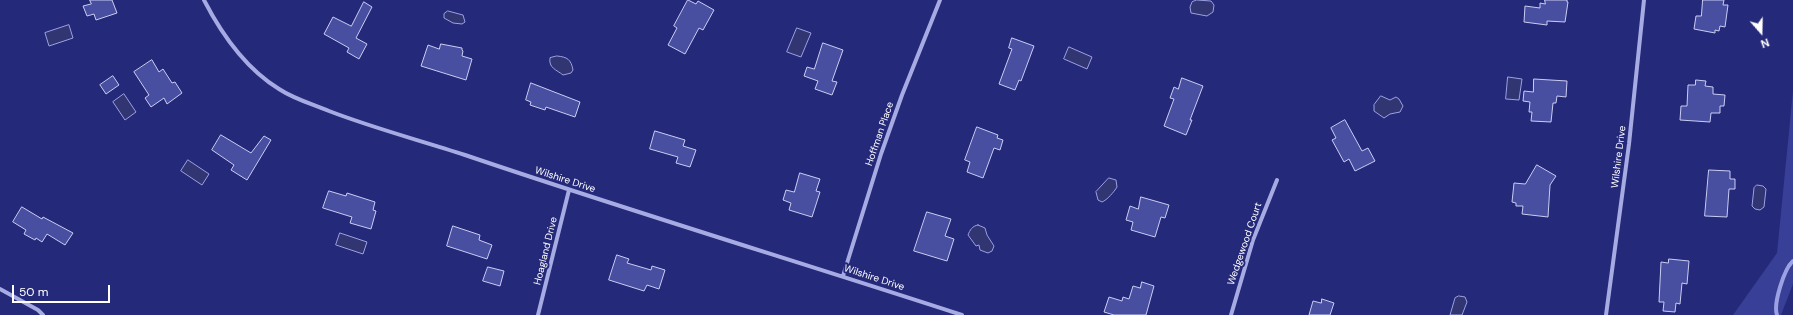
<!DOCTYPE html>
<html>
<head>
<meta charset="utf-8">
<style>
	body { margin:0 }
	#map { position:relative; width:1793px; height:315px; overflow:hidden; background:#252979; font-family:"DM Sans",sans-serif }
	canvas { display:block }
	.north { position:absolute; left:1741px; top:12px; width:40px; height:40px; -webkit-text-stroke:3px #252979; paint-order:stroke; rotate:160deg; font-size:11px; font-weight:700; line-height:16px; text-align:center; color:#fff }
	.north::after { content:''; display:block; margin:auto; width:14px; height:18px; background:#fff; clip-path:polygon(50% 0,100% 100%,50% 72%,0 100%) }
	.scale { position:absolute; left:12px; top:285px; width:98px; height:18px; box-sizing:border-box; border:2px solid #fff; border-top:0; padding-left:5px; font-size:12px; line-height:14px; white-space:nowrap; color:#fff; -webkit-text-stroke:3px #252979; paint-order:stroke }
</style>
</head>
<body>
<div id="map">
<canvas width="1793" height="315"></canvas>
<div class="north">N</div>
<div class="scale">50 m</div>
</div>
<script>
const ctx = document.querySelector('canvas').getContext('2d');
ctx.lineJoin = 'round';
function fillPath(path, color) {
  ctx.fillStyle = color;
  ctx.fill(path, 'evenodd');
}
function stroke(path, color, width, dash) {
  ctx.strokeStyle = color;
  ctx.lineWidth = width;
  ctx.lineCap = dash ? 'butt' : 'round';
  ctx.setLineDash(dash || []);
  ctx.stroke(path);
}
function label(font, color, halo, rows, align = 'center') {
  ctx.font = font + ' "DM Sans",sans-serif';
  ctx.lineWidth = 4;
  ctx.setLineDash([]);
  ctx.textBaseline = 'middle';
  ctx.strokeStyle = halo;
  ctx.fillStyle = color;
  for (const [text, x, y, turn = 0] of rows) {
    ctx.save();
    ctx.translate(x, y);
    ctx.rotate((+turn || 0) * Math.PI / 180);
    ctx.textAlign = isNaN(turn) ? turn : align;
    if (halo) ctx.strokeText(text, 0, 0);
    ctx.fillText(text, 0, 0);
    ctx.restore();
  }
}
fillPath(new Path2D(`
	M1793,91V284L1781,315H1733L1777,253Z`), '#383f97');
const water = new Path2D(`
	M1197,0L1211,1L1214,5L1213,12L1207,16L1191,13L1190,7L1192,2Z
	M448,11L463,15L465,22L462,24L453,23L444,18V14Z
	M69,25L73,38L49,46L45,33Z
	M797,28L811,33L801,57L787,52Z
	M1069,47L1092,57L1087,69L1064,59Z
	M557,56C567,57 571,59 573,70L571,73L563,75C557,70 548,68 550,58Z
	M1508,77L1522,79L1519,100L1506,99Z
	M124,94L136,112L125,120L113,102Z
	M1381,96L1390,100L1396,97L1399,99L1403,106L1400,112L1390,114L1384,118L1374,111V105Z
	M188,160L209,174L202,185L181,171Z
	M1109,178L1116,180L1117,187C1114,192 1107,200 1102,202L1098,200L1096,192Z
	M1757,185L1763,186L1766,189L1764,207L1760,210L1755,209L1752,206L1754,188Z
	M978,225L985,228L987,235L994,246L992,251L988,253L980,250L979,245L976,246L968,235C970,230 972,226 978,225Z
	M340,233L367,242L363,254L336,245Z
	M1459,296L1465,297L1467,302L1462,315H1450L1455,298Z`);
fillPath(water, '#313571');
stroke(water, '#9ca1e4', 1);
stroke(new Path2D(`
	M1777,315C1773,304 1784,269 1793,261`), '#9ca1e4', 4);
const building = new Path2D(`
	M90,0H112L117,13L96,20L94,14L87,16L83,6L91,4Z
	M688,0L696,4L698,1L714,10L703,30L699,28L685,54L668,45L677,28L674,26Z
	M1545,0H1567V2H1568L1565,22L1547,21V25L1524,22L1525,6L1540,8V3L1545,4Z
	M1703,0H1724L1723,5H1728L1725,27L1720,26L1719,31L1715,30V33L1694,29L1696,16H1701Z
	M364,2L372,7L356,38L367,44L359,59L347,52L349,48L324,34L333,17L351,26Z
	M1012,38L1034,46L1021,81L1019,80L1015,90L999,84L1012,49L1009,48Z
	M823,43L843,50L832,81L837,82L832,95L815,89L818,81L804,76L807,67L814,69Z
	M441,44L462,48V50L463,51L462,56L472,59L466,80L421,66L428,45L439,49Z
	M152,60L159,72L163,69L172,83L175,82L182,93L167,104L164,98L151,107L145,98L149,95L134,72Z
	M113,76L119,85L106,94L100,85Z
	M1182,78L1203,86L1190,120H1192L1186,135L1164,126L1174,99L1170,98L1174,87L1178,89Z
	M1534,79L1567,81L1566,97L1557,96L1556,103H1553L1551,122L1531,121L1532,112H1529L1530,102L1523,101L1524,91L1533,92Z
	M1696,80L1706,81L1705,86L1713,87V94L1725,95L1724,106H1720V113H1711L1710,122L1680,120L1681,106H1687L1688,85H1695Z
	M531,83L580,102L575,117L546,107L545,110L530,105L531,102L526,100Z
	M1345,120L1362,151L1368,148L1375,161L1355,171L1349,159L1344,162L1332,140L1336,138L1331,128Z
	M977,127L998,135L997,138L1003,140L1000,150L994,148L983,178L967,172L970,162L965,160Z
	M655,131L685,140L683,146L696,150L690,167L676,163L678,157L650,149Z
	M221,135L251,153L264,136L271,140L247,180L231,170L234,165L212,150Z
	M1537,165L1556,176L1550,185L1548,217L1522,214L1523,206H1516V203L1512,202L1514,183L1525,184Z
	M1709,170L1730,171V179H1735V189H1729L1727,217L1705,216Z
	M800,173L820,179L816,191L820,192L812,217L789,210L791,203L783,200L786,190L794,192Z
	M329,191L346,196L347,193L375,202L373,210L376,211L371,229L350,223L352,217L323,208Z
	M1141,197L1169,205L1165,218L1161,217L1155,237L1131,230L1133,222L1126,220L1130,206L1138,209Z
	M22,207L42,219L43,217L73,233L65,245L47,234L42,242L36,238L35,240L24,234L26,230L13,222Z
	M927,212L951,219L945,236L954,239L947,261L914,251Z
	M453,226L480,235L479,240L492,245L487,259L447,246Z
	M617,255L629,259L627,263L651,270L652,266L665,270L659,289L647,285L644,291L609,280Z
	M1669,259L1689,261L1687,284L1682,283L1680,304L1676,303L1675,312L1663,311L1664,302H1659L1661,262L1668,263Z
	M488,267L504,271L500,286L483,281Z
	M1142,282L1154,286L1146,315H1114L1104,312L1109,297L1122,301L1123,297L1129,299L1133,286L1140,288Z
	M1322,299L1334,303L1330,315H1309L1313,301L1321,303Z`);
fillPath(building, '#494fa0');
stroke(building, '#cacdf3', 1);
stroke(new Path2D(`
	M204,0C222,35 245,68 279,89C294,99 312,104 329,111C373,128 419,140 465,155C630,211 796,261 962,315
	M843,276L881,154L902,95L940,0
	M0,289L38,310L43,315
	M538,315L569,190
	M1231,315L1253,240L1277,180
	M1606,315L1629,144L1644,0`), '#a7abe4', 4);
label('10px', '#fff', '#252979', [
	["Hoffman Place",880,134,-71],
	["Wilshire Drive",1619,157,-83],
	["Wilshire Drive",565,180,18],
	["Wedgewood Court",1245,244,-71],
	["Hoagland Drive",546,251,-76],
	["Wilshire Drive",874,278,18]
]);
</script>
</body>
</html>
